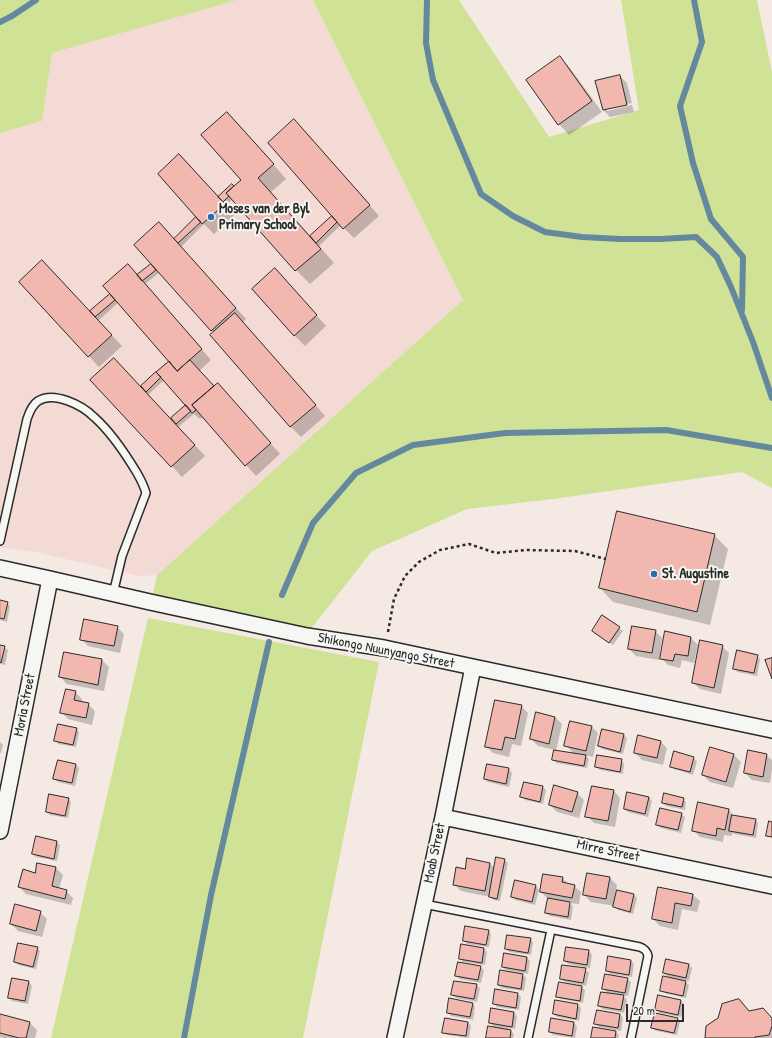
<!DOCTYPE html>
<html>
<head>
<meta charset="utf-8">
<style>
	body { margin:0 }
	#map { position:relative; width:772px; height:1038px; overflow:hidden; background:#f5e9e4; font-family:"Patrick Hand",sans-serif }
	canvas { display:block }
	.scale { position:absolute; left:626px; top:1004px; width:58px; height:18px; box-sizing:border-box; border:2px solid #2b2b2b; border-top:0; padding-left:5px; font-size:12px; line-height:14px; white-space:nowrap; color:#2b2b2b; -webkit-text-stroke:3px #f6f6f2; paint-order:stroke }
</style>
</head>
<body>
<div id="map">
<canvas width="772" height="1038"></canvas>
<div class="scale">20 m</div>
</div>
<script>
const ctx = document.querySelector('canvas').getContext('2d');
ctx.lineJoin = 'round';
function fillPath(path, color) {
  ctx.fillStyle = color;
  ctx.fill(path, 'evenodd');
}
function stroke(path, color, width, dash) {
  ctx.strokeStyle = color;
  ctx.lineWidth = width;
  ctx.lineCap = dash ? 'butt' : 'round';
  ctx.setLineDash(dash || []);
  ctx.stroke(path);
}
function label(font, color, halo, rows, align = 'center') {
  ctx.font = font + ' "Patrick Hand",sans-serif';
  ctx.lineWidth = 4;
  ctx.setLineDash([]);
  ctx.textBaseline = 'middle';
  ctx.strokeStyle = halo;
  ctx.fillStyle = color;
  for (const [text, x, y, turn = 0] of rows) {
    ctx.save();
    ctx.translate(x, y);
    ctx.rotate((+turn || 0) * Math.PI / 180);
    ctx.textAlign = isNaN(turn) ? turn : align;
    if (halo) ctx.strokeText(text, 0, 0);
    ctx.fillText(text, 0, 0);
    ctx.restore();
  }
}
fillPath(new Path2D(`
	M237,0H313L463,300L157,575L140,576L35,552L0,547V133L42,121L52,53Z`), '#f4dad4');
fillPath(new Path2D(`
	M0,0H237L52,53L42,121L0,133Z
	M313,0H459L549,137L639,110L621,0H757L772,72V488L742,472L553,499L467,509L372,551L307,634L151,604L157,575L463,300Z
	M148,618L379,662L303,1038H51Z`), '#d0e296');
fillPath(new Path2D(`
	M560,57L570,68L602,112L569,135L559,124L528,80Z
	M620,76L627,83L632,103L607,108V111L632,105L634,112L610,117L603,110L597,81Z
	M227,113L241,127L286,179L271,192L311,237L333,216L305,131L379,216L354,238L341,225L319,246L334,263L310,284L296,270L233,199L226,205L234,215L214,234L204,224L181,247L246,319L243,322L325,416L301,437L291,427L212,335L214,333L160,272L145,284L211,360L199,371L214,387L228,395L280,454L256,476L246,465L203,417L200,419L194,414L178,427L205,456L182,477L172,466L114,359L141,387L157,372L174,365L119,302L98,321L122,346L99,367L20,282L90,312L109,295L116,301L137,276L153,264L175,240L196,219L179,155L219,198L232,186L234,188L243,180ZM164,380L187,406L171,419L148,395Z
	M285,280L326,326L305,346L294,335Z
	M714,535L728,549L710,625L613,602L600,588Z
	M0,601L7,603L10,606L7,622L0,620Z
	M603,617L623,631L613,645L596,634Z
	M117,627L124,634L120,653L88,646L81,639Z
	M655,631L662,638L659,660L636,656L629,649Z
	M691,638L698,645L694,663L682,660L680,668L668,665L661,658Z
	M0,646L4,647L8,650L5,665L0,664Z
	M722,646L729,653L721,694L700,689L693,682Z
	M757,656L760,659L757,676L738,672L734,669Z
	M102,660L109,667L104,691L67,684L60,677Z
	M75,692L82,699L81,703L88,704L95,711L92,725L68,719L61,712Z
	M521,706L528,713L521,746L512,744L509,757L493,753L486,746Z
	M555,717L562,724L556,751L574,754L566,745L591,726L598,733L593,757L585,755L589,759L587,768L556,763L553,759L555,750L538,746L531,739Z
	M76,729L79,732L76,747L58,744L55,740Z
	M603,730L624,735L627,738L623,754L602,749L599,746Z
	M660,741L667,748L663,765L642,760L635,753Z
	M0,742L3,745L1,753H0Z
	M734,755L741,762L733,788L710,782L703,775Z
	M766,755L772,760V769L770,783L752,780L745,773Z
	M693,758L697,761L693,775L674,769L671,766Z
	M621,760L624,764L623,774L600,770L596,767Z
	M58,761L76,765L79,768L75,786L58,782L55,779Z
	M509,769L512,773L509,787L488,782L485,779Z
	M543,787L546,790L543,804L525,800L522,797Z
	M614,791L620,798L615,827L594,823L587,816Z
	M577,793L584,800L579,818L557,812L550,805Z
	M649,797L652,801L648,817L628,812L625,809Z
	M68,799L71,802L68,818L50,815L47,812Z
	M683,799L686,802L685,810L666,806L663,803Z
	M699,804L729,810L735,817L755,820L758,823L756,838L734,834L732,833V836L724,835L723,842L700,837L693,830Z
	M681,814L685,817L681,833L661,828L657,825Z
	M57,842L60,845L57,861L36,857L33,854Z
	M468,859L490,864L495,868L504,860L508,863L500,901L493,900L491,897L461,891L454,884L465,870Z
	M56,868L63,875L59,889L66,891L73,898L71,905L26,894L19,887L35,874Z
	M563,878L569,885L574,886L581,892L579,904L569,903L573,906L571,920L550,916L546,913L548,899L541,892Z
	M610,878L617,885L614,903L615,904L618,891L634,895L637,898L633,914L618,910L615,906L591,902L584,895Z
	M515,881L536,886L539,890L535,905L515,900L512,897Z
	M659,888L693,895L700,901L697,912L682,909L678,930L660,926L653,919Z
	M40,912L47,919L42,937L18,931L11,924Z
	M488,931L491,934L489,947L467,944L464,940Z
	M530,939L533,942L531,955L509,952L506,949Z
	M37,948L40,951L36,969L18,965L15,962Z
	M567,948L589,951L592,955L590,968L568,964L565,961Z
	M484,949L487,952L485,965L463,962L460,958Z
	M505,954L527,958L530,961L528,974L506,970L503,967Z
	M609,957L631,961L634,964L632,977L610,974L607,971Z
	M667,960L689,965L692,968L689,981L683,980L689,985L686,998L664,993L661,990L670,979L664,973Z
	M480,967L484,970L481,983L460,979L456,976Z
	M585,969L589,973L586,986L565,982L561,979Z
	M523,975L526,978L524,991L502,988L499,985Z
	M13,979L29,982L32,986L28,1004L12,1001L9,997Z
	M627,979L631,982L628,996L621,994L627,1000L624,1013L602,1009L599,1006L609,994L603,989Z
	M476,985L480,988L477,1002L456,998L452,995Z
	M582,987L585,990L583,1003L561,999L557,996Z
	M518,994L521,997L519,1010L497,1007L494,1003Z
	M739,1000L750,1012L772,1019V1038H706L719,1019Z
	M681,1001L684,1004L681,1017L659,1013L656,1009Z
	M472,1003L475,1007L473,1020L451,1016L448,1013Z
	M578,1005L581,1008L579,1021L557,1017L554,1014Z
	M492,1009L514,1013L517,1016L515,1029L508,1028L514,1034L513,1038H487L495,1028L490,1023Z
	M620,1014L623,1018L621,1031L599,1027L595,1024Z
	M0,1015L30,1023L37,1030L35,1038H3L0,1037Z
	M677,1019L680,1022L677,1035L656,1031L652,1028Z
	M468,1022L471,1026L469,1038L447,1035L444,1032Z
	M574,1023L577,1026L575,1038L553,1035L550,1032Z
	M616,1032L619,1035L618,1038H592Z`), '#0003');
stroke(new Path2D(`
	M427,0L426,43L433,80L481,194L513,216L545,232L582,237L620,239H661L696,237L717,257L731,287L753,342L772,398
	M694,0L702,42L680,106L693,163L711,219L743,257L742,310
	M0,22L12,16L36,0
	M282,595L313,523L356,473L413,445L505,433L666,430L772,448
	M184,1038L211,895L269,642`), '#64899e', 6);
const building = new Path2D(`
	M560,56L592,101L558,125L526,80Z
	M620,75L627,105L603,110L595,81Z
	M227,112L274,164L258,178L321,249L295,271L226,193L241,180L201,135Z
	M294,119L370,205L343,229L268,143Z
	M179,154L225,204L202,224L158,174Z
	M232,184L234,186L226,193L229,196L223,202L218,197Z
	M332,216L337,222L316,243L310,236Z
	M196,217L201,222L178,243L174,239Z
	M159,222L236,308L211,331L134,245Z
	M42,260L112,335L88,357L19,282Z
	M128,264L202,349L177,371L103,286Z
	M151,264L156,270L142,281L137,275Z
	M275,268L317,315L294,336L252,289Z
	M110,294L115,300L95,317L90,311Z
	M235,313L316,405L290,427L210,335Z
	M114,358L195,445L171,467L90,380Z
	M190,360L214,386L192,405L196,410L192,413L156,372L169,361L177,371Z
	M156,372L161,377L146,392L141,386Z
	M218,383L271,443L245,466L192,405Z
	M186,405L191,411L176,424L171,418Z
	M617,511L715,534L697,612L599,588Z
	M0,600L8,602L4,619L0,618Z
	M602,615L620,627L609,643L592,631Z
	M84,619L118,626L114,646L80,640Z
	M632,626L656,630L652,653L628,649Z
	M665,631L691,637L688,656L675,654L673,661L660,659Z
	M700,640L723,645L714,688L692,683Z
	M0,645L5,646L1,663L0,662Z
	M737,650L758,655L754,673L733,669Z
	M64,652L102,659L98,685L59,677Z
	M772,658V679L765,660Z
	M66,689L76,691L74,700L89,703L86,718L60,713Z
	M495,700L522,705L515,739L505,737L502,750L485,747Z
	M536,712L555,717L549,744L530,739Z
	M570,721L592,726L586,751L564,746Z
	M58,724L77,728L73,745L54,741Z
	M602,729L624,734L620,752L598,746Z
	M638,735L661,741L657,758L634,753Z
	M710,747L734,754L726,782L702,775Z
	M554,750L586,755L584,766L552,760Z
	M748,750L767,754L763,777L744,773Z
	M674,751L694,757L690,772L670,767Z
	M597,755L622,759L620,772L595,767Z
	M58,760L76,764L72,783L53,779Z
	M487,764L509,768L506,784L484,779Z
	M524,782L543,786L540,802L520,797Z
	M554,785L578,792L572,812L549,805Z
	M592,786L614,790L608,821L585,817Z
	M627,792L649,797L645,814L624,809Z
	M664,793L684,798L682,807L662,803Z
	M49,794L69,798L65,816L46,812Z
	M698,802L729,809L725,830L717,828L716,836L692,831Z
	M660,808L682,813L678,830L656,825Z
	M732,815L756,819L753,835L729,831Z
	M769,821L772,822V837L766,836Z
	M36,836L57,841L54,859L32,854Z
	M496,857L505,859L497,899L489,897Z
	M467,858L490,863L485,891L453,885L456,867L465,869Z
	M37,863L56,867L52,886L67,890L65,899L18,887L23,869L35,873Z
	M587,873L610,877L606,899L583,895Z
	M543,874L563,877L562,882L575,885L572,898L540,892Z
	M515,880L536,885L532,902L511,897Z
	M658,887L693,894L691,906L675,903L672,923L652,919Z
	M617,890L634,894L630,912L613,907Z
	M548,898L570,902L568,917L545,913Z
	M15,904L41,911L36,931L10,924Z
	M465,926L489,930L486,945L463,941Z
	M507,935L531,938L528,953L505,949Z
	M18,943L38,947L33,967L14,962Z
	M461,944L484,948L482,963L459,959Z
	M566,947L589,950L587,965L564,961Z
	M504,953L527,957L525,971L502,967Z
	M608,956L631,960L629,975L606,971Z
	M666,959L689,964L686,978L663,973Z
	M458,962L481,966L478,980L455,976Z
	M562,965L586,968L583,983L560,979Z
	M500,970L523,974L521,989L498,985Z
	M605,974L628,978L625,993L602,989Z
	M663,976L686,981L683,996L660,991Z
	M12,978L29,981L25,1001L8,998Z
	M454,981L477,984L474,999L451,995Z
	M559,982L582,986L580,1001L556,997Z
	M495,989L518,993L516,1008L493,1004Z
	M601,992L624,995L621,1010L598,1006Z
	M658,995L681,1000L678,1015L655,1010Z
	M449,998L473,1003L470,1017L447,1013Z
	M739,999L749,1011L763,1008L772,1018V1026L769,1035L755,1037V1038H705L706,1026L718,1018L722,1004Z
	M555,1000L578,1004L576,1019L553,1014Z
	M491,1008L514,1012L512,1027L489,1023Z
	M597,1010L620,1014L618,1028L594,1024Z
	M655,1013L678,1018L674,1033L651,1028Z
	M0,1014L30,1022L26,1038H19L0,1033Z
	M445,1018L468,1022L466,1036L442,1033Z
	M551,1018L574,1022L572,1036L549,1032Z
	M488,1026L511,1030L510,1038H486Z
	M593,1027L616,1031L615,1038H591Z`);
fillPath(building, '#f2b7ae');
stroke(building, '#2b2b2b', 1);
const service = new Path2D(`
	M0,541L27,419C29,413 32,405 38,401C54,391 82,405 94,417C111,432 125,453 137,473C141,480 144,486 146,493L122,556L113,594
	M424,904L640,947C645,949 647,951 648,956L631,1038
	M528,1038L551,930`);
const minor = new Path2D(`
	M0,568L50,579L150,602L307,636L384,648L473,667L772,730
	M443,817L772,886
	M0,831L50,579
	M395,1038L443,817L473,667`);
stroke(service, '#2b2b2b', 10);
stroke(minor, '#2b2b2b', 18);
stroke(new Path2D(`
	M388,632L394,599L405,576L419,562L440,550L469,544L496,553L526,550L575,551L606,559`), '#2b2b2b', 2.5, [3, 3]);
stroke(service, '#f6f6f2', 7);
stroke(minor, '#f6f6f2', 15);
for (const [x, y, r, color] of [
	[211,217,4,"#1f6fb2"],
	[654,574,4,"#1f6fb2"]
]) {
  const dot = new Path2D();
  dot.arc(x, y, r, 0, 2 * Math.PI);
  ctx.fillStyle = color;
  ctx.fill(dot);
  stroke(dot, '#f6f6f2', 1.5);
}
label('bold 14px', '#2b2b2b', '#f6f6f2', [
	["Moses van der Byl",219,209],
	["Primary School",219,225],
	["St. Augustine",662,574]
], 'left');
label('14px', '#2b2b2b', '#f6f6f2', [
	["Shikongo Nuunyango Street",386,651,11],
	["Moria Street",25,705,-79],
	["Mirre Street",608,851,12],
	["Moab Street",435,853,-78]
]);
</script>
</body>
</html>
